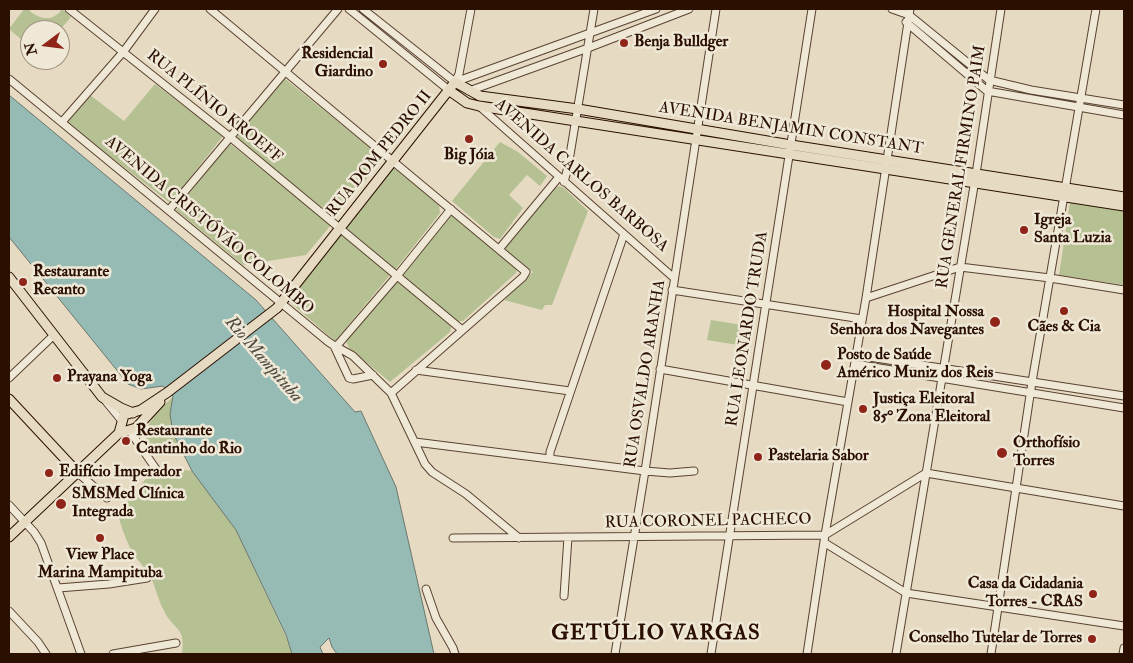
<!DOCTYPE html>
<html>
<head>
<meta charset="utf-8">
<style>
	body { margin:0 }
	#map { position:relative; width:1133px; height:663px; overflow:hidden; background:#e6dbc2; font-family:"IM FELL Double Pica",serif }
	canvas { display:block }
	.frame { position:absolute; inset:0; border:10px solid #2b0f00; pointer-events:none }
	.north { position:absolute; left:20px; top:20px; width:50px; height:50px; box-sizing:border-box; background:#efe8d7; border:1px solid #a19181; border-radius:50%; rotate:255deg; font-size:14px; font-weight:700; line-height:20px; text-align:center; color:#2b0f00 }
	.north::after { content:''; display:block; margin:auto; width:18px; height:22px; background:#8f2418; clip-path:polygon(50% 0,100% 100%,50% 72%,0 100%) }
</style>
</head>
<body>
<div id="map">
<canvas width="1133" height="663"></canvas>
<div class="frame"></div>
<div class="north">N</div>
</div>
<script>
const ctx = document.querySelector('canvas').getContext('2d');
ctx.lineJoin = 'round';
function fillPath(path, color) {
  ctx.fillStyle = color;
  ctx.fill(path, 'evenodd');
}
function stroke(path, color, width, dash) {
  ctx.strokeStyle = color;
  ctx.lineWidth = width;
  ctx.lineCap = dash ? 'butt' : 'round';
  ctx.setLineDash(dash || []);
  ctx.stroke(path);
}
function label(font, color, halo, rows, align = 'center') {
  ctx.font = font + ' "IM FELL Double Pica",serif';
  ctx.lineWidth = 5;
  ctx.setLineDash([]);
  ctx.textBaseline = 'middle';
  ctx.strokeStyle = halo;
  ctx.fillStyle = color;
  for (const [text, x, y, turn = 0] of rows) {
    ctx.save();
    ctx.translate(x, y);
    ctx.rotate((+turn || 0) * Math.PI / 180);
    ctx.textAlign = isNaN(turn) ? turn : align;
    if (halo) ctx.strokeText(text, 0, 0);
    ctx.fillText(text, 0, 0);
    ctx.restore();
  }
}
fillPath(new Path2D(`
	M24,9H28C34,16 47,22 56,15C59,14 60,11 62,9L71,17L60,30H30V47L9,29Z
	M284,78L383,158L335,218L236,138Z
	M155,84L223,136L170,203L67,123L90,95L124,121Z
	M500,142L518,152L547,176L540,186L527,175L509,195L523,208L500,239L494,237L452,201Z
	M229,143L331,225L306,255L243,265L176,210Z
	M393,167L439,205L440,213L395,270L344,228Z
	M559,186L564,188L588,211L552,305H545L542,310L504,300L533,272L505,249L504,243L554,189Z
	M1070,202L1124,211V285L1059,275Z
	M450,214L517,268L516,273L463,321H457L401,274Z
	M340,233L390,275L335,341L285,298Z
	M396,280L452,325L450,332L390,382L349,348L346,341Z
	M711,320L742,325L738,345L707,340Z
	M173,397C169,420 171,430 182,451C174,453 163,458 155,455C151,453 149,450 148,446C140,426 159,409 173,397Z
	M180,469L192,471L236,530L285,635L292,654H182C186,626 174,631 164,611C158,600 156,588 151,578C147,570 140,563 135,556C127,543 121,528 118,513L148,476Z`), '#b5c093');
const water = new Path2D(`
	M9,95L256,300L355,412L361,411L396,487L434,654H337L332,647L329,638L320,647L323,654H292L286,635L236,530L192,471L173,433L170,414L173,396L163,386L141,389L128,384L9,237Z`);
fillPath(water, '#96bbb4');
stroke(water, '#6b766c', 1);
const minor = new Path2D(`
	M69,9L230,137L461,329
	M210,9L526,272L523,277L391,393
	M349,9L450,91
	M363,9L455,82
	M892,9L909,15L989,80L1031,90L1124,105
	M906,22L987,91L1124,115
	M9,79L326,340C334,347 344,350 353,356L391,393L425,464L432,472L466,494L519,538
	M455,82L656,9
	M455,82L459,74L471,9
	M469,91L588,48L689,9
	M479,106L674,278
	M62,122L124,51L155,9
	M564,182L568,167L594,9
	M169,210L338,9
	M500,248L559,177
	M672,290L862,319
	M866,298L960,267L1050,278L1124,290
	M335,348L397,276L451,209
	M335,348L349,378L353,379L373,375
	M856,355L1124,396
	M855,364L1124,408
	M660,369L848,402
	M416,370L570,391
	M9,378L54,335
	M104,399L122,421
	M129,430L156,469
	M415,442L645,471L670,473L694,471
	M550,459V452L624,234
	M78,473L107,498
	M9,505L34,532L41,543L81,654
	M453,538L825,535L926,473L1124,506
	M825,543L906,593L1124,626
	M58,588L109,584L147,578
	M426,589L436,618L453,648L455,654
	M564,596L568,537
	M9,611L38,642L46,654
	M113,654L176,643
	M615,654L645,471L716,9
	M711,654L812,9
	M807,654L825,535L866,298L910,9
	M896,654L976,174L1001,9
	M991,654L1032,382L1096,9
	M1123,654L1124,648`);
const major = new Path2D(`
	M450,91L467,103L479,106L1124,206
	M9,277L102,397L121,408L133,413
	M9,399L78,473
	M119,433L124,415L141,410L168,392L277,308L455,82L480,96L578,109L791,145L1124,197
	M9,537L119,433L136,428L160,402`);
stroke(minor, '#5a4230', 9);
stroke(major, '#2b0f00', 11);
stroke(minor, '#efe8d7', 7);
stroke(major, '#e6dbc2', 9);
for (const [x, y, r, color] of [
	[624,43,5,"#8f2418"],
	[383,64,5,"#8f2418"],
	[469,139,5,"#8f2418"],
	[1024,230,5,"#8f2418"],
	[23,282,5,"#8f2418"],
	[1064,311,5,"#8f2418"],
	[995,322,6,"#8f2418"],
	[826,365,6,"#8f2418"],
	[57,378,5,"#8f2418"],
	[863,409,5,"#8f2418"],
	[126,441,5,"#8f2418"],
	[1002,453,6,"#8f2418"],
	[758,457,5,"#8f2418"],
	[49,473,5,"#8f2418"],
	[61,504,6,"#8f2418"],
	[100,538,5,"#8f2418"],
	[1093,594,5,"#8f2418"],
	[1092,639,5,"#8f2418"]
]) {
  const dot = new Path2D();
  dot.arc(x, y, r, 0, 2 * Math.PI);
  ctx.fillStyle = color;
  ctx.fill(dot);
  stroke(dot, '#efe8d7', 2);
}
label('bold 16px', '#2b0f00', '#efe8d7', [
	["Benja Bulldger",634,43],
	["Residencial",373,55,"right"],
	["Giardino",373,73,"right"],
	["Big Jóia",469,156,"center"],
	["Igreja",1034,221],
	["Santa Luzia",1034,239],
	["Restaurante",33,273],
	["Recanto",33,291],
	["Hospital Nossa",984,313,"right"],
	["Senhora dos Navegantes",984,331,"right"],
	["Cães & Cia",1064,328,"center"],
	["Posto de Saúde",837,356],
	["Américo Muniz dos Reis",837,374],
	["Prayana Yoga",67,378],
	["Justiça Eleitoral",873,400],
	["85° Zona Eleitoral",873,418],
	["Restaurante",136,432],
	["Cantinho do Rio",136,450],
	["Orthofísio",1013,444],
	["Torres",1013,462],
	["Pastelaria Sabor",768,457],
	["Edifício Imperador",59,473],
	["SMSMed Clínica",72,495],
	["Integrada",72,513],
	["View Place",100,556,"center"],
	["Marina Mampituba",100,574,"center"],
	["Casa da Cidadania",1083,585,"right"],
	["Torres - CRAS",1083,603,"right"],
	["Conselho Tutelar de Torres",1082,639,"right"]
], 'left');
label('16px', '#2b0f00', '#efe8d7', [
	["RUA PLÍNIO KROEFF",214,107,39],
	["AVENIDA BENJAMIN CONSTANT",791,129,9],
	["RUA DOM PEDRO II",380,154,-51],
	["RUA GENERAL FIRMINO PAIM",962,167,-81],
	["AVENIDA CARLOS BARBOSA",581,176,41],
	["AVENIDA CRISTÓVÃO COLOMBO",209,226,40],
	["RUA LEONARDO TRUDA",748,329,-81],
	["RUA OSVALDO ARANHA",646,374,-81],
	["RUA CORONEL PACHECO",708,522,-1]
]);
label('italic 18px', '#504b3f', '#efe8d7', [
	["Rio Mampituba",263,360,49]
]);
ctx.letterSpacing = '1px';
label('bold 21px', '#2b0f00', '#efe8d7', [
	["GETÚLIO VARGAS",656,634]
]);
ctx.letterSpacing = '0px';
</script>
</body>
</html>
